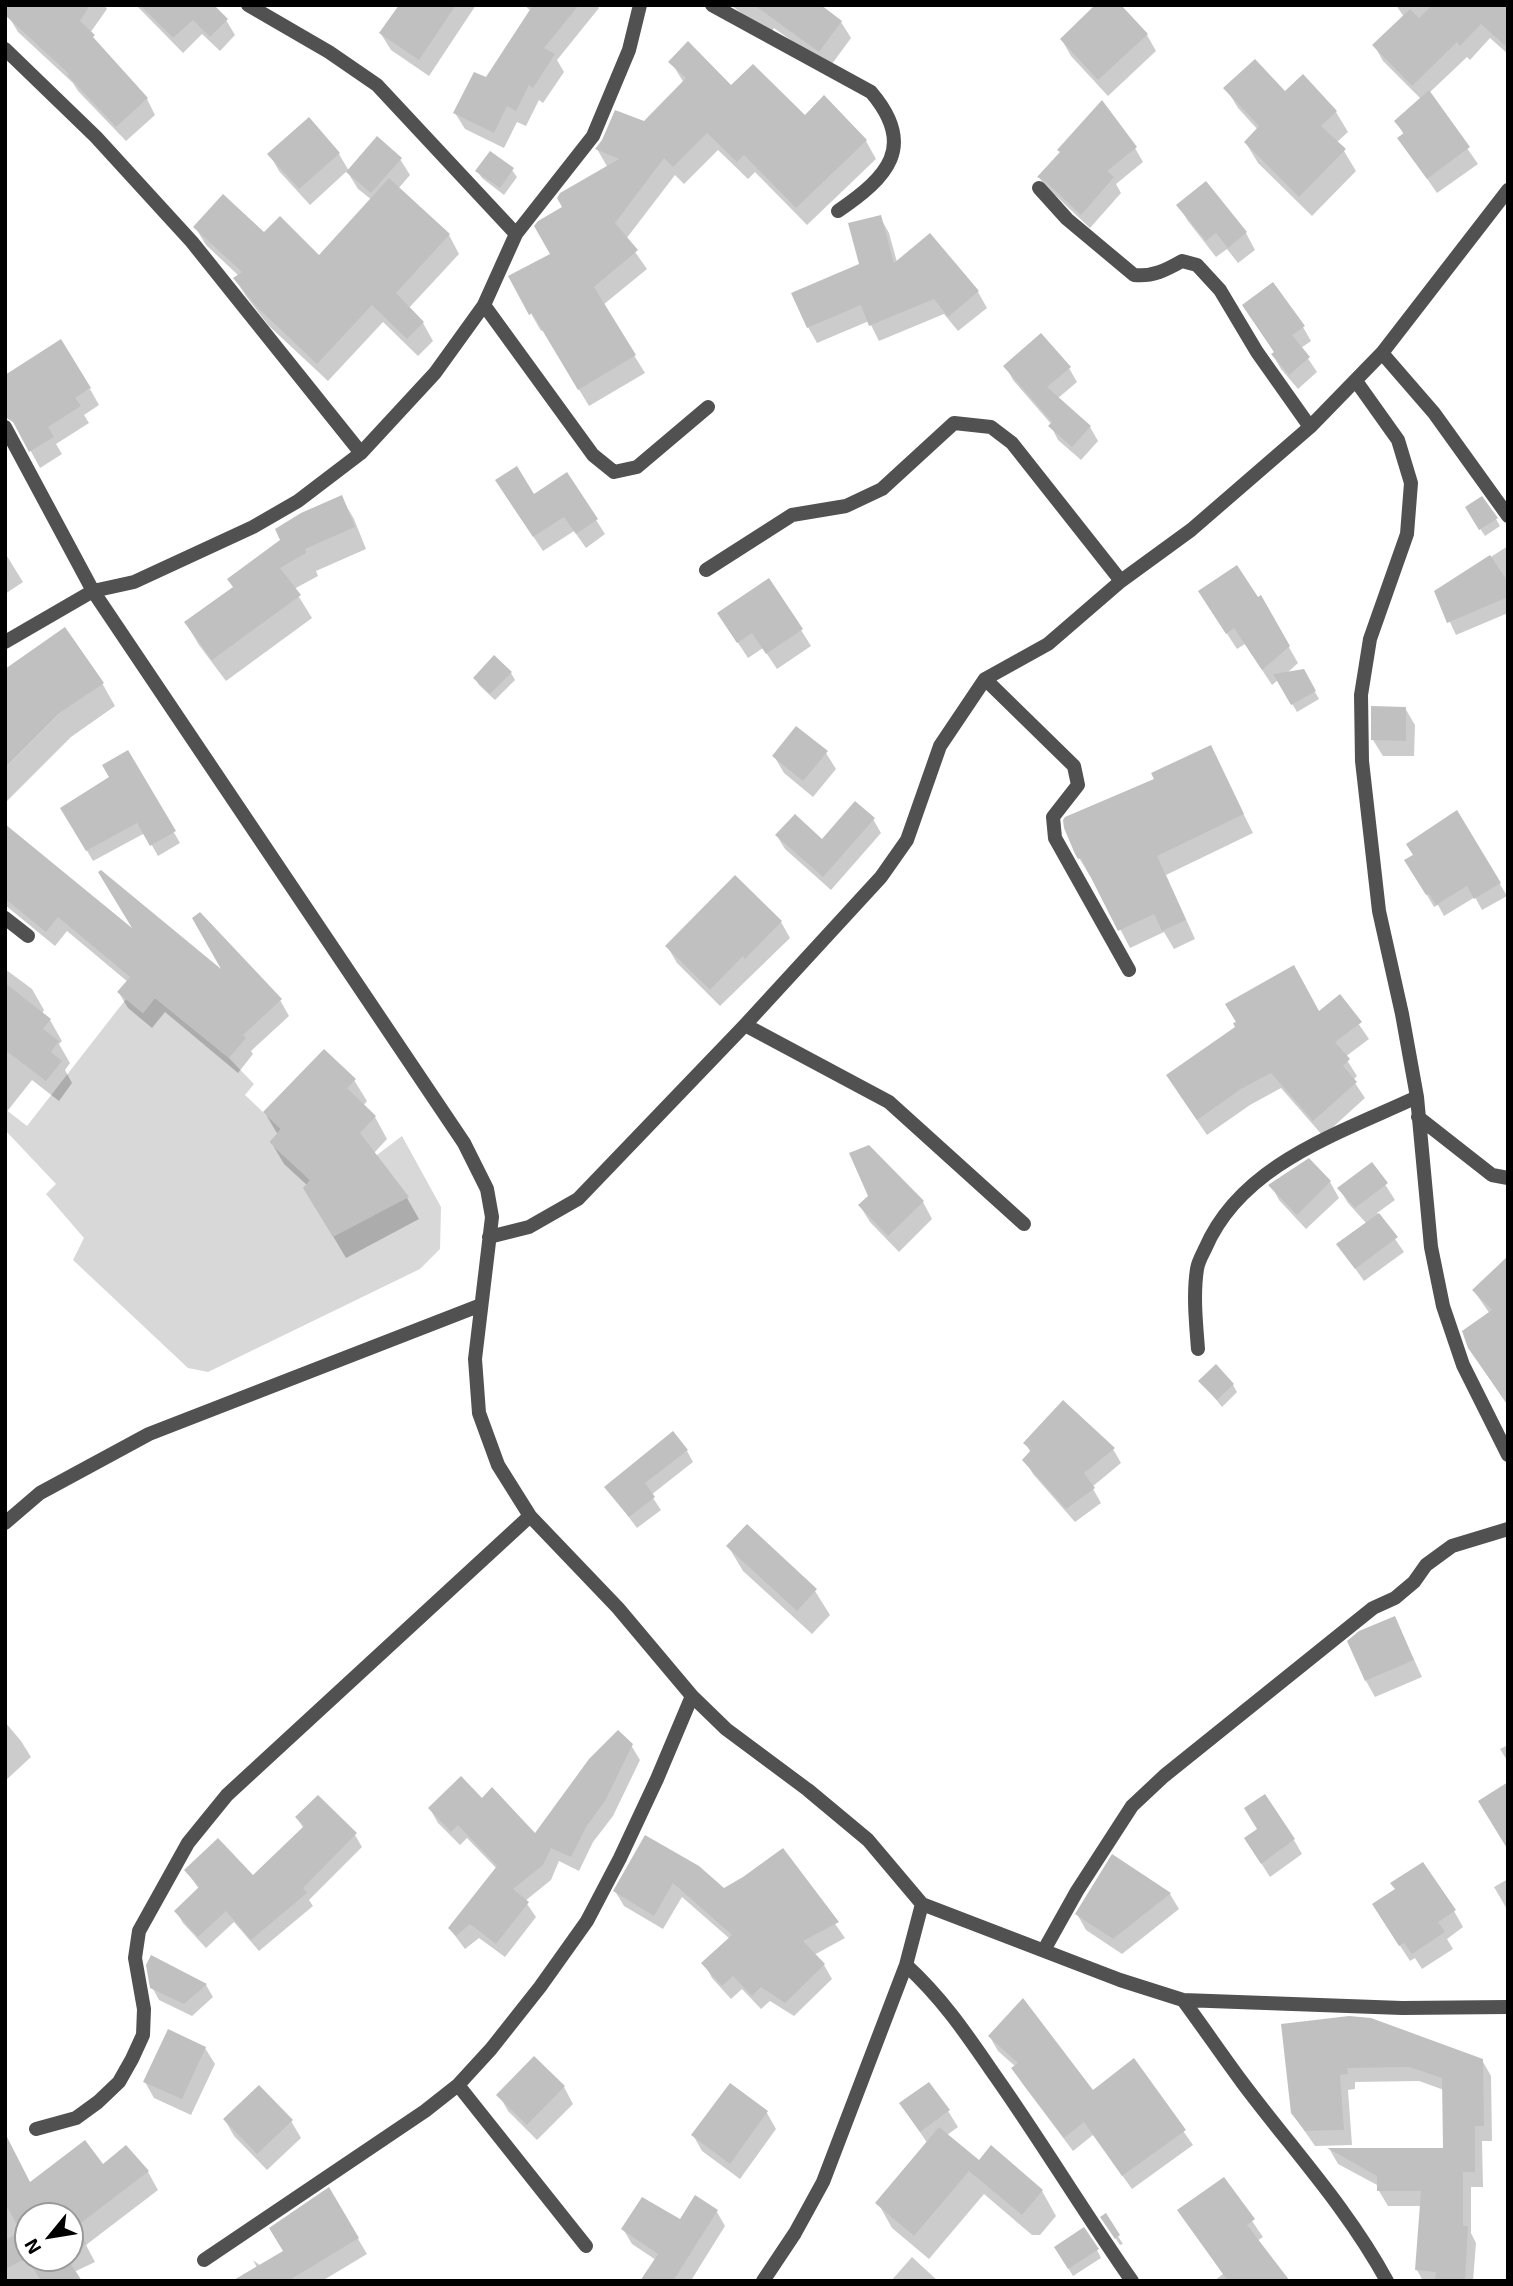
<!DOCTYPE html>
<html>
<head>
<meta charset="utf-8">
<style>
	body { margin:0 }
	#map { position:relative; width:1513px; height:2286px; overflow:hidden; background:#fff; font-family:"Exo 2",sans-serif }
	canvas { display:block }
	.frame { position:absolute; inset:0; border:7px solid #000; pointer-events:none }
	.north { position:absolute; left:14px; top:2202px; width:70px; height:70px; box-sizing:border-box; background:#fff; border:2px solid #999; border-radius:50%; rotate:240deg; font-size:19px; font-weight:700; line-height:28px; text-align:center; color:#000 }
	.north::after { content:''; display:block; margin:auto; width:24px; height:32px; background:#000; clip-path:polygon(50% 0,100% 100%,50% 72%,0 100%) }
</style>
</head>
<body>
<div id="map">
<canvas width="1513" height="2286"></canvas>
<div class="frame"></div>
<div class="north">N</div>
</div>
<script>
const ctx = document.querySelector('canvas').getContext('2d');
ctx.lineJoin = 'round';
function fillPath(path, color) {
  ctx.fillStyle = color;
  ctx.fill(path, 'evenodd');
}
function stroke(path, color, width, dash) {
  ctx.strokeStyle = color;
  ctx.lineWidth = width;
  ctx.lineCap = dash ? 'butt' : 'round';
  ctx.setLineDash(dash || []);
  ctx.stroke(path);
}
fillPath(new Path2D(`
	M155,998L229,1058L254,1084L245,1095L281,1129L269,1142L310,1180L315,1195L377,1155L402,1136L441,1207L440,1249L420,1269L208,1372L188,1368L73,1260L84,1238L46,1194L56,1184L5,1130V1109L27,1126L126,999L143,1013Z`), '#d8d8d8');
fillPath(new Path2D(`
	M20,5H104L107,9L90,33L100,48L147,99L155,115L126,141L78,91L73,83L18,32L9,17Z
	M136,5H212L226,20L235,35L220,51L202,34L183,53Z
	M401,5H476L429,76L391,50L381,34Z
	M524,5H597L599,8L557,60L564,72L543,103L539,100L526,126L517,122L504,148L465,129L455,113L486,80L531,11Z
	M731,5H818L841,22L851,38L829,68L774,28L769,35Z
	M1396,5H1508V54L1490,38L1470,60L1467,57L1429,93L1478,164L1437,193L1399,138L1404,135L1396,121L1421,99L1383,61L1374,45L1404,17Z
	M1147,35L1156,51L1108,96L1071,56L1062,40Z
	M671,62L866,141L876,159L807,225L755,172L748,179L718,150L684,184L675,175L626,239L647,269L603,305L645,373L589,406L543,330L541,331L510,277L552,254L565,208L608,168L597,149L644,123L684,83Z
	M1226,88L1285,93L1336,112L1348,132L1336,143L1344,151L1356,171L1312,216L1258,163L1246,143L1258,130L1238,108Z
	M1135,148L1143,162L1116,184L1121,193L1090,228L1056,196L1048,191L1039,177Z
	M339,154L349,171L400,159L410,175L398,189L449,235L459,254L408,309L423,323L433,341L418,356L383,322L328,381L269,326L246,296L235,279L239,276L206,245L195,227L264,235L319,257L372,200L358,189L347,171L310,205L279,171L270,155Z
	M512,170L517,177L504,195L482,178L477,171Z
	M1205,183L1246,233L1255,250L1238,263L1227,249L1216,257L1188,221L1178,205Z
	M880,217L889,233L897,262L978,292L987,308L958,331L944,314L879,341L869,321L817,343L808,327L861,265Z
	M1252,319L1303,327L1311,341L1301,348L1317,372L1298,389L1281,369L1273,355L1275,353Z
	M1041,336L1069,368L1077,382L1057,399L1090,427L1098,441L1081,460L1058,440L1051,426L1052,425L1013,380L1006,366Z
	M90,389L99,405L84,415L89,423L56,444L62,454L40,468L16,424Z
	M506,496H534L596,520L605,534L586,548L574,531L543,551Z
	M341,497L354,519L366,549L316,571L318,576L294,589L312,618L226,681L199,645L186,623L234,588Z
	M1471,515L1496,519L1500,526L1485,536Z
	M1508,546V613L1456,635L1436,592Z
	M5,553L23,582L5,594Z
	M1260,597L1298,663L1286,674L1303,671L1319,699L1297,712L1278,680L1272,685L1245,644L1237,649L1210,608Z
	M729,629L801,630L811,646L777,669L763,648L748,658Z
	M5,671L102,683L115,706L71,737L5,803Z
	M511,673L515,680L495,700L479,685L475,678Z
	M1405,708L1415,725L1414,756H1383L1373,740Z
	M1210,747L1253,833L1166,875L1195,939L1174,949L1164,932L1130,948L1092,875L1090,876L1076,853L1156,780Z
	M128,752L180,843L158,856L145,833L93,861L62,808L112,778Z
	M826,753L836,769L813,797L784,773L774,756Z
	M1457,812L1507,896L1482,910L1475,897L1444,916L1438,905L1434,907L1407,861L1415,855Z
	M873,819L881,833L831,890L785,849L777,836L822,841Z
	M5,830L136,934L280,1000L289,1016L251,1051L253,1054L238,1073L165,1012L152,1028L128,1008L119,993L128,982L67,931L55,946L5,905Z
	M781,922L790,938L720,1006L677,963L667,946Z
	M5,969L32,989L44,1010L42,1014L50,1020L62,1041L59,1044L70,1063L65,1070L72,1083L59,1101L32,1080L5,1114Z
	M1340,997L1369,1039L1345,1057L1357,1076L1353,1080L1365,1098L1323,1136L1281,1088L1250,1105L1207,1135L1177,1091L1319,1013Z
	M354,1080L367,1101L363,1106L375,1117L387,1139L374,1153L407,1198L419,1219L346,1258L318,1211L308,1186L284,1164L271,1142L278,1135L265,1113Z
	M869,1147L923,1202L932,1219L899,1252L870,1222L860,1206L870,1197Z
	M1309,1160L1330,1182L1339,1198L1306,1229L1279,1200L1271,1185Z
	M1372,1164L1395,1200L1377,1213L1404,1252L1364,1281L1338,1244L1367,1224L1348,1203L1339,1188Z
	M1508,1258V1406L1469,1348L1490,1314L1474,1291Z
	M1201,1381L1233,1385L1237,1392L1222,1407Z
	M1025,1443L1113,1449L1121,1463L1092,1487L1101,1503L1075,1522L1033,1474L1025,1460L1031,1453Z
	M687,1451L693,1462L651,1495L661,1510L637,1528L606,1487Z
	M728,1546L815,1591L830,1615L812,1634L743,1571Z
	M1395,1618L1422,1677L1375,1697L1366,1681Z
	M5,1722L21,1741L31,1757L5,1781Z
	M631,1745L640,1760L613,1816L593,1842L579,1871L559,1861L551,1880L525,1901L536,1917L505,1957L479,1938L465,1949L450,1929L497,1869L467,1838L460,1845L438,1823L430,1809L482,1800L535,1835Z
	M1508,1745V1762L1500,1749Z
	M297,1818L355,1835L362,1847L309,1900L313,1906L259,1951L234,1922L206,1948L183,1923L176,1911L199,1889L186,1870L252,1878L304,1829Z
	M646,1837L724,1891L783,1850L845,1938L814,1955L824,1965L832,1979L794,2016L770,2001L761,2009L742,1989L731,1999L712,1978L704,1963L730,1939L682,1897L663,1929L624,1906L615,1891Z
	M1294,1840L1302,1854L1270,1877L1254,1852Z
	M1113,1857L1170,1894L1179,1909L1122,1954L1086,1930L1077,1914Z
	M1508,1879V1911L1494,1887Z
	M1454,1911L1463,1927L1447,1939L1453,1949L1422,1969L1415,1958L1410,1961L1384,1921Z
	M152,1957L206,1985L213,1997L192,2016L159,2000L152,1987Z
	M1283,2025L1482,2060L1491,2076L1492,2141H1482L1483,2187H1471V2233L1476,2243L1473,2281H1423L1417,2270L1421,2206H1388L1379,2191V2186L1338,2164L1330,2150H1444V2090L1419,2081L1355,2082V2089L1348,2090L1352,2145L1315,2146L1292,2113Z
	M990,2037L1093,2093L1133,2060L1193,2145L1132,2189L1093,2135L1073,2151L1022,2083L1013,2069L1016,2067L998,2051Z
	M205,2048L215,2064L191,2115L154,2098L145,2082Z
	M730,2085L767,2113L776,2129L740,2179L702,2151L693,2135Z
	M564,2087L573,2104L537,2140L508,2111L499,2095Z
	M901,2104L948,2111L958,2127L947,2135L979,2162L991,2148L1042,2191L1056,2216L1040,2235H1032L984,2194L929,2259L892,2228L878,2203L928,2144Z
	M225,2120L291,2121L301,2138L267,2170L234,2136Z
	M126,2147L148,2172L158,2190L86,2245L95,2262L74,2272L79,2281H5V2177L30,2184L103,2167ZM28,2216H70V2258H28Z
	M1223,2179L1263,2237L1257,2241L1288,2281H1214L1223,2274L1180,2211Z
	M329,2190L367,2254L322,2281H264L253,2260L261,2266L285,2252Z
	M717,2212L725,2226L692,2279L693,2281H641L656,2260L632,2244L623,2229L680,2222Z
	M1105,2216L1123,2244L1120,2245L1107,2225Z
	M1056,2248L1097,2250L1101,2258L1073,2276Z
	M912,2257L938,2281H891Z`), '#0003');
fillPath(new Path2D(`
	M5,5H90L80,21L95,35L93,37L148,98L116,127L67,75L69,74L5,15Z
	M140,5H214L228,19L210,37L193,20L173,38Z
	M399,5H456L419,60L379,33Z
	M533,5H579L544,48L555,54L533,88L529,85L516,111L507,106L494,133L453,113L474,72L486,77Z
	M754,5H821L842,21L819,52Z
	M1095,5H1121L1148,34L1098,80L1060,39Z
	M1432,5H1508V48L1481,24L1460,46L1457,42L1412,86L1372,45L1410,9L1419,18Z
	M688,41L731,85L753,64L805,115L824,95L867,140L796,208L744,155L737,162L707,133L673,167L664,158L615,223L638,250L594,287L636,355L578,390L532,313L529,315L508,276L550,254L534,226L538,221L562,207L557,198L560,193L619,159L595,149L602,140L615,110L644,121L686,78L668,62Z
	M1255,59L1285,91L1303,74L1337,111L1321,126L1346,149L1299,197L1244,142L1259,126L1223,88Z
	M1429,90L1470,147L1427,179L1397,138L1404,133L1394,121Z
	M1102,100L1137,147L1107,171L1114,177L1081,215L1046,182L1037,177L1060,152L1057,150Z
	M309,117L340,153L299,189L267,154Z
	M377,136L402,158L371,193L346,172Z
	M490,151L514,168L500,188L475,171Z
	M389,178L450,234L396,293L424,322L407,339L372,305L317,364L257,307L233,278L242,272L193,227L223,194L264,232L280,216L319,255Z
	M1206,181L1247,232L1228,248L1216,233L1206,241L1176,205Z
	M881,215L894,263L930,233L979,291L948,317L934,299L869,326L861,305L807,328L791,293L859,264L848,223Z
	M1273,282L1305,326L1292,335L1310,357L1289,375L1271,354L1274,352L1242,305Z
	M1041,333L1071,367L1047,387L1091,426L1072,447L1048,426L1052,422L1003,366Z
	M61,339L91,388L75,398L81,406L48,427L54,437L29,452L13,422L5,417V375Z
	M517,466L534,494L567,472L598,519L576,534L564,517L533,537L495,480Z
	M342,495L355,527L305,549L306,553L280,568L301,595L212,660L184,622L233,587L227,579L280,540L275,529L301,513Z
	M1482,496L1498,518L1479,530L1465,507Z
	M1490,555L1508,582V597L1447,623L1434,591Z
	M1237,565L1258,597L1261,595L1290,646L1262,670L1234,628L1226,634L1198,591Z
	M769,578L803,629L766,654L752,633L737,643L717,613Z
	M65,627L104,683L58,714L5,767V669Z
	M494,655L512,672L490,694L473,678Z
	M1304,669L1316,691L1291,705L1273,674Z
	M1371,706L1406,707V741L1371,740Z
	M796,726L828,751L803,781L772,756Z
	M1211,745L1244,814L1157,856L1186,920L1162,931L1154,914L1118,931L1081,858L1078,859L1075,854L1064,828L1063,820L1065,817L1154,779L1151,773Z
	M128,750L176,831L150,846L137,823L86,851L60,808L109,777L102,765Z
	M855,801L875,818L823,877L775,835L795,814L822,839Z
	M1457,810L1501,883L1474,899L1467,886L1436,905L1429,894L1426,895L1404,860L1413,855L1406,844Z
	M5,824L132,928L98,872L101,870L221,969L192,918L200,912L282,999L243,1035L246,1038L229,1058L155,998L143,1013L117,992L130,977L58,917L46,932L5,899Z
	M735,875L782,921L745,959L743,956L710,990L665,946Z
	M1294,965L1319,1011L1340,994L1362,1022L1335,1042L1350,1059L1343,1066L1357,1082L1313,1121L1271,1073L1241,1089L1197,1120L1166,1075L1235,1027L1233,1023L1236,1022L1225,1004Z
	M5,983L51,1019L43,1029L59,1041L51,1052L62,1061L46,1081L5,1050Z
	M324,1049L356,1079L347,1088L376,1116L360,1133L409,1197L333,1237L303,1188L310,1180L269,1142L281,1129L263,1112Z
	M869,1145L924,1201L888,1236L858,1205L868,1196L849,1153Z
	M1309,1158L1331,1181L1297,1215L1268,1185Z
	M1372,1162L1388,1183L1355,1208L1337,1188Z
	M1379,1213L1398,1237L1355,1269L1336,1244Z
	M1508,1256V1405L1468,1348L1462,1331L1492,1310L1472,1290Z
	M1216,1364L1234,1384L1217,1400L1198,1381Z
	M1063,1400L1115,1448L1084,1473L1095,1488L1066,1509L1022,1460L1031,1450L1023,1443Z
	M673,1431L688,1450L645,1483L655,1497L629,1517L604,1487Z
	M747,1524L817,1589L797,1611L726,1546Z
	M1395,1616L1414,1660L1365,1681L1347,1641L1359,1631Z
	M618,1730L633,1744L605,1801L586,1827L571,1857L551,1848L543,1865L513,1889L529,1902L496,1944L470,1924L456,1936L448,1928L497,1866L458,1825L451,1832L428,1808L461,1776L482,1798L492,1787L535,1833L589,1759Z
	M1508,1782V1850L1478,1801Z
	M1265,1794L1295,1839L1261,1864L1244,1838L1257,1829L1244,1808Z
	M318,1795L357,1833L303,1888L307,1893L251,1940L226,1911L198,1937L174,1911L199,1887L184,1870L218,1838L253,1875L304,1826L295,1817Z
	M645,1835L699,1866L724,1888L743,1877L783,1848L839,1922L803,1941L825,1964L785,2003L761,1987L752,1996L733,1976L722,1986L701,1963L732,1935L673,1883L654,1916L613,1891Z
	M1112,1854L1171,1893L1113,1939L1075,1914Z
	M1423,1862L1456,1910L1438,1922L1445,1932L1412,1954L1404,1943L1399,1946L1372,1904L1395,1889L1390,1883Z
	M151,1955L207,1984L184,2004L150,1988L146,1965Z
	M1023,1998L1093,2090L1134,2058L1186,2130L1122,2176L1084,2122L1064,2138L1011,2068L1018,2063L988,2036Z
	M1349,2016L1371,2018L1483,2059L1484,2126H1475V2172H1463V2226H1468L1465,2281H1435L1436,2272L1415,2270L1421,2191H1377V2176L1327,2148H1443L1442,2078L1409,2067L1347,2068L1348,2074L1340,2075L1344,2130L1305,2131L1291,2113L1281,2024Z
	M168,2029L206,2047L182,2099L143,2082Z
	M534,2056L565,2086L527,2125L496,2095Z
	M929,2082L950,2110L920,2132L899,2103Z
	M730,2083L768,2111L730,2164L691,2135Z
	M259,2085L293,2120L257,2154L223,2119Z
	M939,2127L979,2160L991,2145L1043,2190L1022,2215L969,2171L914,2236L875,2203Z
	M5,2133L30,2182L85,2140L103,2164L126,2145L149,2171L77,2226L86,2244L70,2252V2216H28V2258H67L82,2281H41L27,2258L5,2269V2240L21,2232L5,2203Z
	M1224,2177L1255,2219L1247,2225L1290,2281H1228L1177,2210Z
	M329,2187L359,2238L288,2281H232L283,2251L269,2228Z
	M695,2195L718,2210L673,2281H640L658,2254L621,2229L642,2197L680,2219Z
	M1106,2213L1120,2235L1115,2239L1100,2217Z
	M1084,2227L1099,2249L1068,2269L1054,2247Z`), '#c0c0c0');
stroke(new Path2D(`
	M248,5L329,52L377,85L516,234
	M712,5L871,92C917,146 888,177 838,211
	M5,49L96,137L192,242L361,453
	M1039,188L1067,219L1134,275C1153,277 1166,270 1182,261L1197,265L1220,290L1257,352L1310,427
	M484,305L593,455L614,472L637,467L708,407
	M1382,353L1434,413L1508,516
	M1356,381L1398,440L1411,483L1407,534L1370,639L1361,695L1362,761L1379,911L1402,1014L1417,1097L1431,1247L1443,1306L1463,1365L1508,1455
	M5,427L93,591L464,1143L487,1189L492,1217L475,1359L479,1413L498,1465L530,1516L618,1608L692,1696L726,1729L808,1790L868,1840L922,1904L1120,1980L1183,2000L1402,2008L1508,2007
	M706,570L792,515L846,506L882,489L954,423L991,427L1012,443L1121,581
	M5,642L93,591L134,582L253,527L298,501L361,453L435,373L484,305L516,234L593,136L629,50L640,5
	M985,679L1074,766L1078,785L1053,817L1055,838L1129,970
	M5,918L28,936
	M745,1025L889,1102L1024,1224
	M1418,1117L1492,1175L1508,1178
	M489,1237L529,1227L578,1199L745,1025L881,877L907,840L940,746L985,679L1048,644L1121,581L1191,530L1310,427L1382,353L1508,190
	M1198,1349C1196,1323 1193,1295 1197,1269C1198,1262 1202,1255 1205,1249C1241,1164 1340,1133 1417,1097
	M5,1523L40,1493L149,1434L481,1305
	M1044,1950L1077,1891L1132,1806L1164,1776L1373,1608L1395,1598L1414,1582L1426,1565L1452,1546L1508,1529
	M906,1965C944,2000 967,2035 996,2077C1043,2144 1085,2214 1132,2281
	M1183,2000C1203,2027 1222,2055 1242,2082C1292,2149 1346,2206 1387,2281
	M458,2085L586,2246
	M36,2129L76,2118L98,2102L119,2082L132,2059L143,2035L144,2009L135,1958L139,1931L188,1843L227,1795L530,1516
	M204,2260L425,2111L458,2085L491,2049L540,1987L587,1921L620,1858L657,1779L692,1696
	M763,2281L795,2233L823,2182L906,1965L922,1904`), '#515151', 14);
</script>
</body>
</html>
